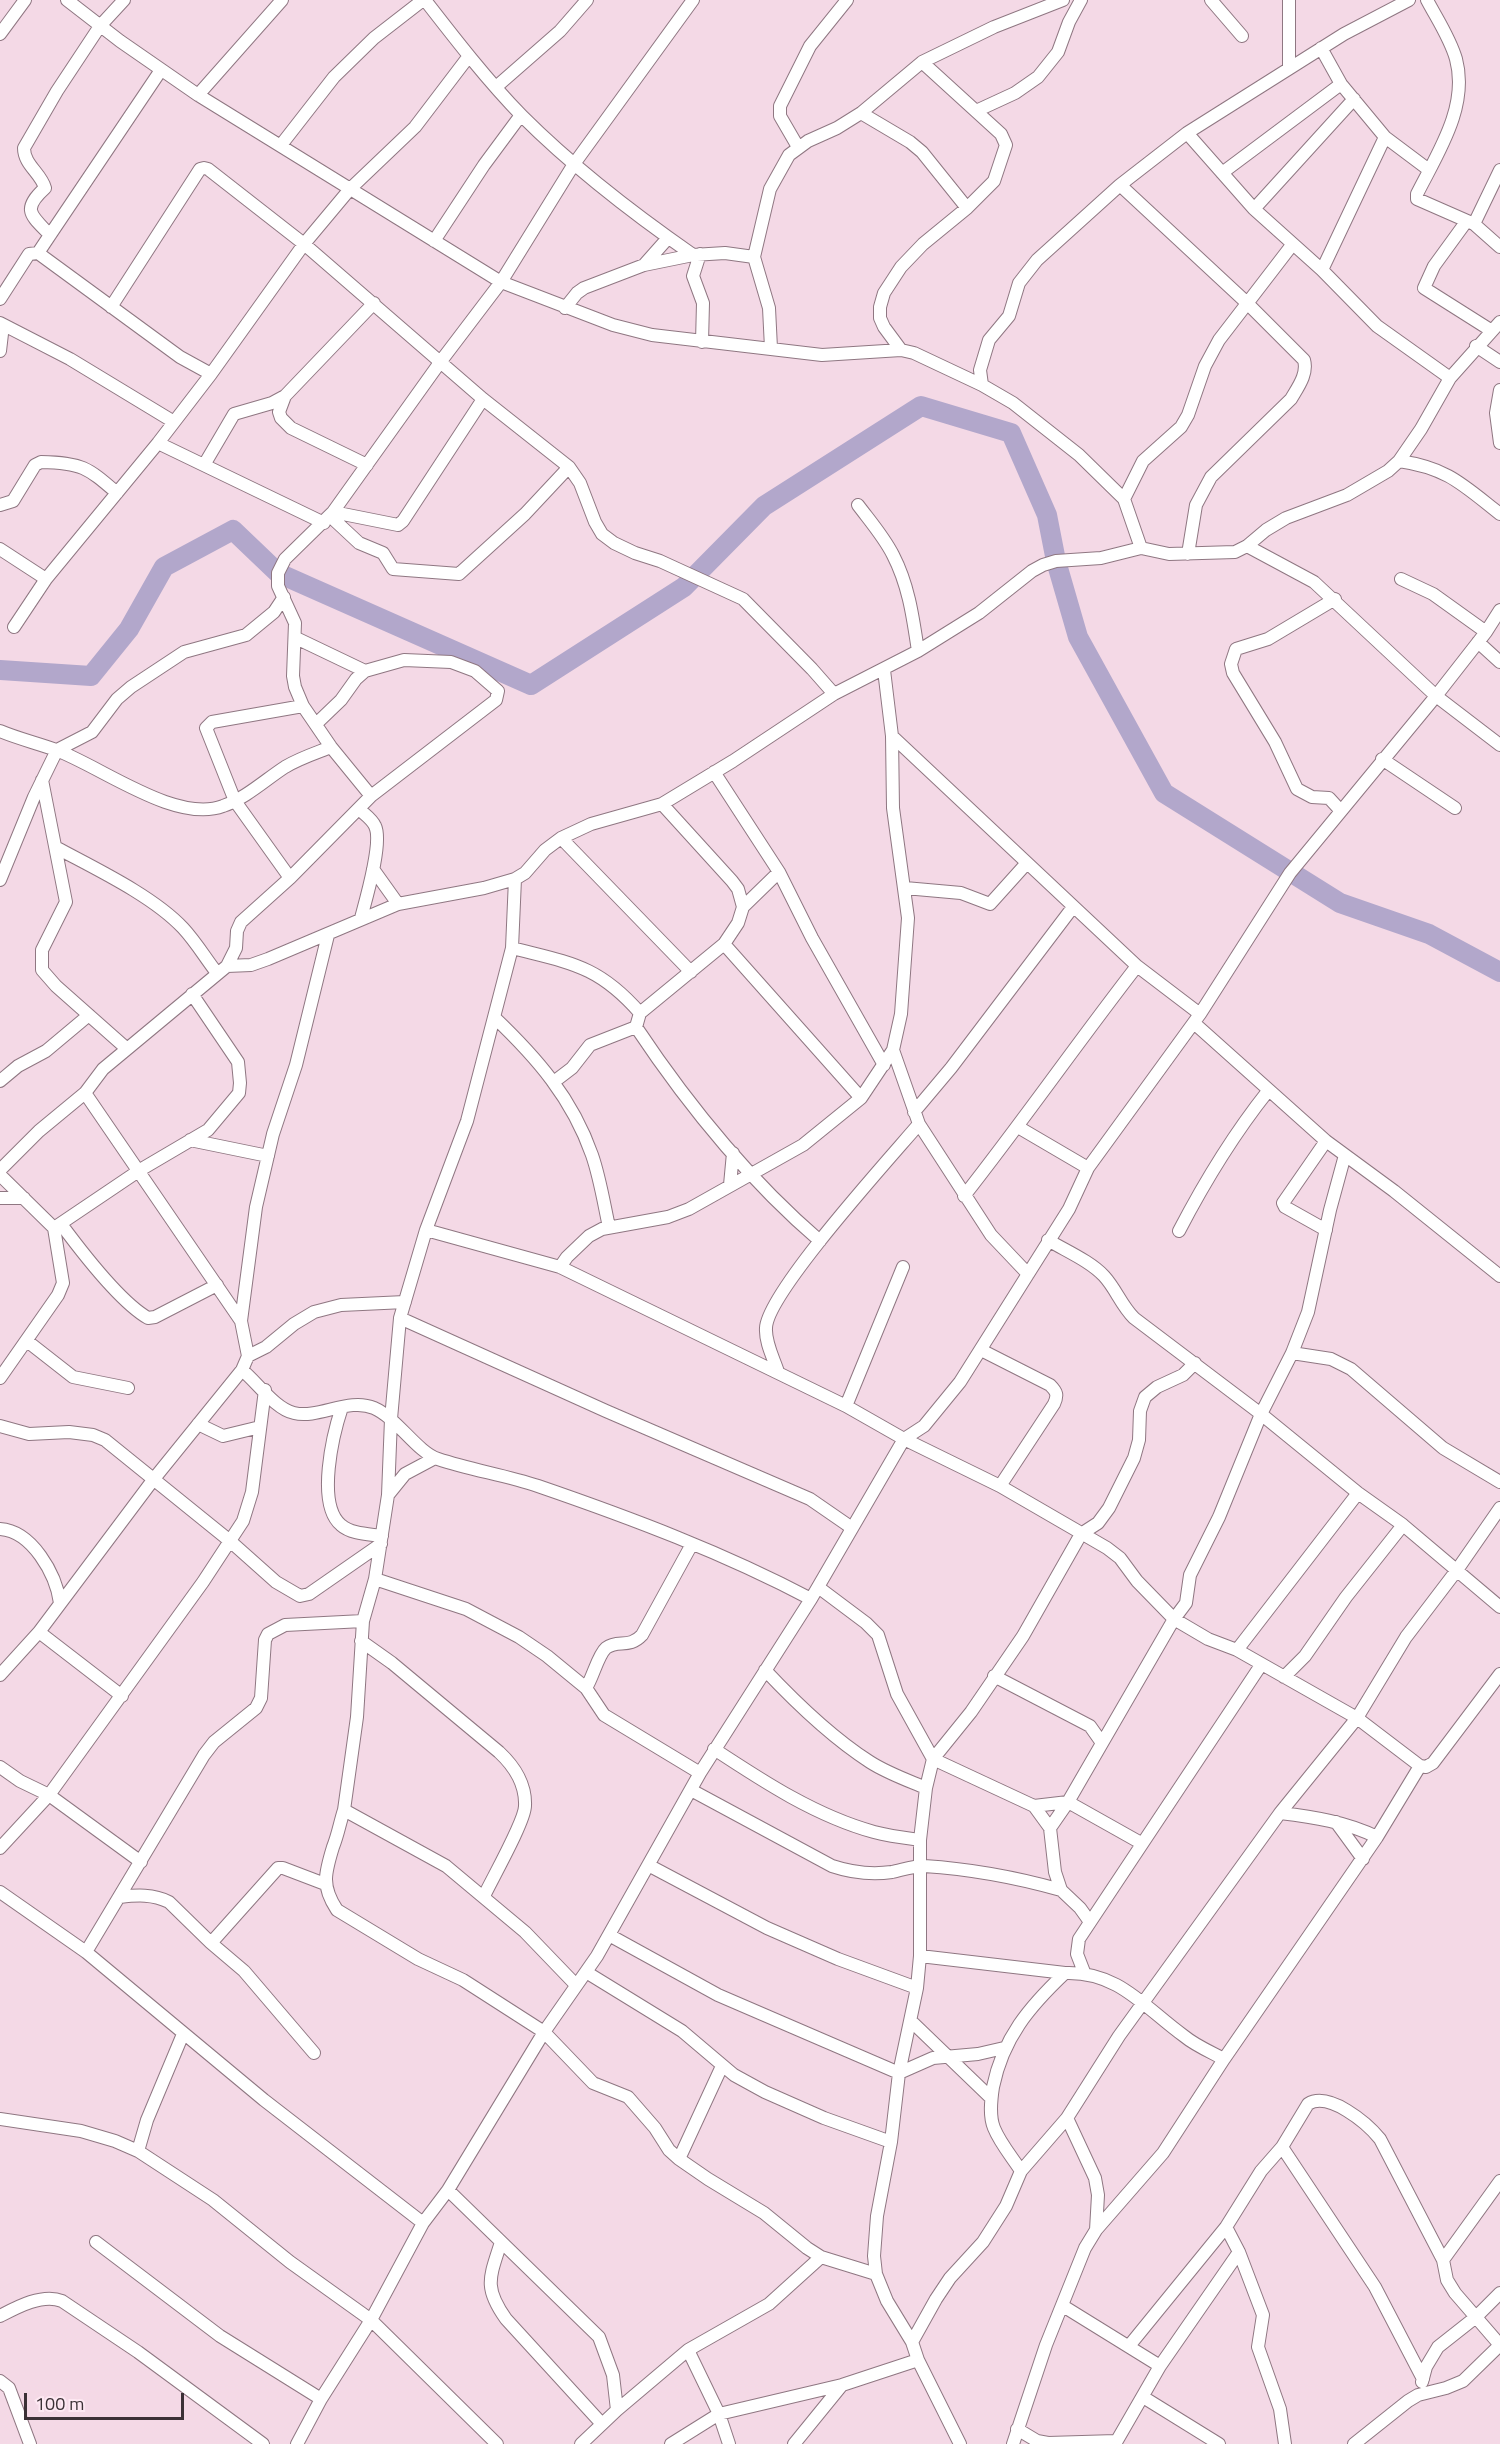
<!DOCTYPE html>
<html>
<head>
<meta charset="utf-8">
<style>
	body { margin:0 }
	#map { position:relative; width:1500px; height:2444px; overflow:hidden; background:#f4d9e6; font-family:"Titillium Web",sans-serif }
	canvas { display:block }
	.scale { position:absolute; left:24px; top:2393px; width:160px; height:27px; box-sizing:border-box; border:3px solid #3b3136; border-top:0; padding-left:8px; font-size:18px; line-height:21px; white-space:nowrap; color:#3b3136; -webkit-text-stroke:4px #fde8f2; paint-order:stroke }
</style>
</head>
<body>
<div id="map">
<canvas width="1500" height="2444"></canvas>
<div class="scale">100 m</div>
</div>
<script>
const ctx = document.querySelector('canvas').getContext('2d');
ctx.lineJoin = 'round';
function stroke(path, color, width, dash) {
  ctx.strokeStyle = color;
  ctx.lineWidth = width;
  ctx.lineCap = dash ? 'butt' : 'round';
  ctx.setLineDash(dash || []);
  ctx.stroke(path);
}
stroke(new Path2D(`
	M0,670L91,676L129,629L164,567L233,530L278,573L531,685L684,587L764,506L921,406L1011,433L1047,515L1056,561L1078,637L1164,793L1340,903L1429,934L1500,972`), '#b2a7cb', 20);
const minor = new Path2D(`
	M67,0L120,41L198,95L501,282L613,325L652,335L822,355L901,350L914,353L982,385L1013,403L1079,455L1124,499L1141,548
	M425,0C456,40 487,80 522,116C573,167 634,214 693,255
	M1211,0L1242,36
	M1427,0C1437,19 1450,38 1456,59C1469,107 1437,154 1417,194V199L1474,224L1500,247
	M0,34L25,0
	M1321,48L1341,84L1385,137L1429,170
	M1289,68V0
	M496,87L560,31L587,0
	M198,95L282,0
	M976,111L1015,93L1038,77L1058,52L1069,22L1081,0
	M861,113L910,142L922,152L967,208
	M1187,133L1254,209L1322,270L1377,326L1450,378
	M281,145L334,77L374,38L423,0
	M798,147L780,116V106L810,46L847,0
	M1222,173L1341,84
	M1120,185L1247,303L1304,360C1308,374 1298,387 1291,399L1211,477L1196,505L1188,554
	M1254,209L1354,99
	M1466,222L1434,266L1424,288L1492,331
	M1474,224L1500,170
	M50,235C31,215 21,210 45,188C41,173 24,165 24,148L57,91L100,26L124,0
	M434,241L484,165L521,115
	M38,253L180,357L211,374
	M700,254L693,276L703,303L702,342
	M644,265L668,238
	M1322,270L1385,137
	M0,299L29,254L38,253L50,235L161,70
	M111,307L200,169L204,168L208,169L304,244L483,399L569,467L580,483L595,522L602,534L614,543L635,553L660,561L743,599L812,669L834,694
	M565,308L577,293L584,288L644,265L693,255L725,253L754,257
	M0,323L70,359L174,422
	M1476,346L1500,362
	M771,348L769,308L754,257L770,189L789,155L808,141L837,128L861,113L922,62L994,27L1063,0
	M901,350L884,327L880,318V307L884,293L901,267L923,244L967,208L994,181L1006,145L1001,134L922,62
	M0,351L3,325
	M982,385L980,370L989,340L1009,316L1019,283L1037,260L1120,185L1187,133L1344,34L1409,0
	M1500,390L1496,413L1500,443
	M285,396L279,412L281,418L291,428L367,465
	M158,443L324,523
	M1399,461C1448,468 1463,485 1500,514
	M204,465L234,414L272,403L285,396L374,303
	M1124,499L1143,461L1181,427L1188,415L1205,366L1219,340L1292,245
	M0,505L13,501L35,465L41,462C82,463 87,467 117,493
	M858,505C870,521 884,537 893,555C909,586 913,618 918,651
	M333,512L398,525L403,521L483,399
	M330,516L359,543L383,553L393,569L459,574L525,514L569,467
	M1247,546L1314,582L1436,696L1500,745
	M0,549L46,579
	M1401,579L1433,594L1486,632
	M1335,599L1268,639L1236,649L1231,664L1233,673L1275,742L1297,789L1312,797L1329,798L1340,810
	M14,627L46,579L158,443L211,374L304,244L350,189L415,127L469,56
	M296,638L365,671
	M1478,642L1500,662
	M884,670L892,736L1137,966L1200,1014
	M0,731C19,739 37,743 56,750C100,766 176,824 223,806C246,798 265,780 285,767C300,758 316,753 331,747
	M892,736L893,808L908,918L901,1014L893,1050L919,1124L991,1235L1028,1274
	M1382,759L1455,808
	M714,772L779,872L812,938L884,1065
	M42,780L66,902L42,950V970L56,986L126,1048
	M371,796L331,747L303,706L295,687L293,676L295,623L278,586V573L285,559L333,512L441,361L501,282L574,164L693,0
	M662,804L732,881L738,889L743,907
	M359,809C364,814 372,819 375,826C383,842 366,899 361,918
	M561,838L691,972
	M57,848C96,869 153,896 183,928C196,942 206,959 217,973
	M373,869L398,904
	M779,872L743,907L738,923L724,944L640,1013L636,1027C688,1105 749,1180 820,1241
	M290,878L235,801L206,728L212,722L303,706
	M515,879L512,948L467,1121L426,1230L400,1318L391,1419L388,1495L375,1579L363,1621L357,1717L344,1810L446,1866L525,1932L576,1985
	M0,880L34,797L57,750L92,732L117,699L131,687L184,652L246,635L274,612L284,597
	M905,888L961,893L990,904L1026,864
	M724,944L861,1098
	M512,948C570,963 598,965 640,1013
	M227,966L236,948L237,931L241,922L290,878L371,796L496,700L498,691L475,671L451,662L404,660L365,671L356,679L341,700L316,724
	M494,1017C537,1058 572,1098 592,1155C600,1178 604,1204 609,1227
	M1194,1023L1326,1141L1394,1191L1500,1276
	M0,1081L18,1066L46,1051L89,1015
	M555,1081L572,1068L590,1045L636,1027
	M85,1093L241,1321
	M914,1112L951,1068L1073,907
	M1018,1127L1088,1168
	M190,1140L268,1156
	M0,1170L39,1131L85,1093L103,1069L227,966L251,965L268,959L398,904L484,888L515,879L525,873L545,850L561,838L591,824L662,804L733,761L834,694L918,651L979,613L1032,571L1043,565L1056,561L1101,558L1141,548L1169,554L1235,552L1247,546L1266,530L1286,518L1347,495L1388,471L1399,461L1421,429L1450,378L1500,322
	M0,1175L54,1228L63,1283L58,1295L0,1378
	M730,1185L733,1153
	M964,1196C1023,1121 1078,1042 1137,966
	M0,1198H24
	M61,1224C81,1251 120,1302 148,1318L155,1317L217,1285
	M54,1228L140,1170L208,1130L239,1093L240,1083L238,1062L192,994
	M426,1230L560,1267L846,1406L904,1439L1000,1486L1107,1548L1120,1558L1137,1581L1174,1619L1208,1639L1237,1650L1357,1718L1420,1766L1426,1767L1433,1763L1500,1674
	M1326,1230L1285,1207L1283,1203L1326,1141
	M1179,1231C1205,1181 1233,1135 1268,1091
	M1048,1240C1066,1251 1090,1261 1104,1276C1116,1289 1121,1305 1134,1318L1261,1414L1358,1493L1403,1525L1500,1607
	M560,1267L567,1257L589,1236L602,1229L668,1217L689,1209L803,1145L861,1098L893,1050
	M400,1318L606,1411L810,1499L852,1528
	M27,1341L73,1377L128,1388
	M981,1350L1050,1385C1057,1392 1058,1395 1054,1404L1000,1486
	M1292,1353L1331,1359L1351,1369L1443,1448L1500,1482
	M248,1356L266,1347L294,1324L314,1312L341,1305L405,1302
	M242,1370C257,1382 275,1409 294,1413C319,1419 349,1397 374,1408C397,1418 417,1452 438,1459C471,1470 505,1475 538,1486C631,1518 724,1553 811,1599
	M778,1372C774,1359 765,1343 766,1328C767,1293 891,1157 919,1124
	M846,1406L903,1267
	M342,1407C333,1434 316,1504 341,1525C351,1534 369,1534 382,1536
	M198,1424L223,1436L260,1427
	M0,1426L29,1434L69,1432L93,1435L105,1440L230,1541L276,1582L300,1596L309,1594L381,1544
	M388,1495L405,1474L435,1458
	M0,1529C32,1531 56,1574 60,1603
	M375,1579L466,1609L519,1637L547,1656L586,1688L604,1715L700,1773
	M818,1587L866,1623L878,1635L897,1694L933,1759L1034,1806L1050,1828L1055,1872L1061,1890L1080,1908L1090,1922
	M39,1632L122,1696
	M361,1641L392,1663L499,1752C514,1766 526,1785 525,1806C525,1821 492,1879 484,1896
	M1237,1650L1358,1493
	M765,1670C797,1704 831,1737 870,1762C887,1773 907,1780 926,1788
	M0,1675L39,1632L153,1480L242,1370L248,1356L241,1321L256,1207L273,1134L296,1065L328,935
	M994,1676L1090,1726L1102,1743
	M1284,1677L1305,1656L1346,1597L1403,1525
	M586,1688C593,1677 598,1655 606,1648C618,1639 629,1649 642,1635L692,1544
	M714,1749C764,1782 816,1816 874,1832C889,1836 905,1838 920,1840
	M0,1767L20,1781L49,1795L141,1862
	M691,1790L832,1866C853,1873 871,1875 892,1872C902,1870 913,1866 924,1866C971,1869 1015,1877 1061,1890
	M1034,1806L1068,1802L1141,1843
	M344,1810C340,1822 338,1835 333,1847C325,1873 321,1886 337,1910L418,1959L463,1980L544,2032L593,2083L628,2097L655,2128L669,2150L679,2159L708,2179L764,2213L807,2248L821,2257L876,2274
	M1280,1813C1314,1817 1346,1822 1377,1837
	M1336,1822L1363,1859
	M1050,1828L1068,1802L1174,1619L1186,1603L1190,1575L1219,1517L1261,1414L1292,1353L1308,1312L1330,1210L1345,1155
	M0,1848L49,1795L203,1582L243,1521L252,1492L265,1390
	M650,1866L767,1928L838,1959L917,1988
	M0,1892L86,1952L264,2100L423,2223
	M120,1897C137,1895 153,1894 169,1902L211,1943L278,1868H283L325,1884
	M609,1935L718,1995L899,2073L933,2058L978,2054L1004,2048
	M211,1943L244,1971L314,2053
	M86,1952L204,1755L214,1742L256,1708L261,1698L265,1640L268,1634L285,1625L363,1621
	M920,1956L1065,1973
	M586,1972L682,2031L734,2075L765,2092L824,2118L891,2142
	M1084,1972L1077,1954L1079,1939L1261,1665
	M911,2021L991,2098
	M1067,2118L1095,2178L1098,2195L1096,2230
	M0,2119L81,2131L115,2141L138,2151L213,2200L290,2262L371,2320L497,2444
	M1282,2147L1375,2287L1423,2379
	M138,2151L147,2120L183,2034
	M679,2159L722,2066
	M1021,2171C1012,2157 1000,2143 994,2128C989,2116 991,2100 993,2087C1003,2038 1029,2007 1065,1973C1118,1971 1144,2007 1184,2036C1196,2046 1211,2052 1224,2059
	M448,2190L599,2337L613,2375L617,2410
	M1226,2227L1239,2252L1263,2315L1258,2347L1280,2409L1285,2444
	M96,2242L220,2336L321,2399
	M501,2242C490,2277 483,2287 506,2319L602,2424
	M1443,2260L1500,2181
	M1063,2306L1160,2366
	M0,2316C17,2307 43,2293 62,2301L138,2352L263,2444
	M912,2342L936,2299L950,2278L983,2242L1006,2206L1021,2171L1067,2118L1119,2036L1280,1813L1357,1718L1406,1637L1457,1570L1500,1508
	M1129,2346L1226,2227L1261,2171L1282,2147L1308,2104C1329,2091 1367,2123 1380,2139L1443,2260L1447,2280L1455,2293L1500,2345L1463,2381L1446,2388L1418,2395L1408,2401L1354,2444
	M0,2381L9,2388L30,2444
	M1422,2382L1426,2367L1438,2347L1476,2317L1500,2293
	M1143,2397L1219,2444
	M1017,2429L1037,2441L1048,2443L1116,2441
	M297,2444L321,2399L371,2320L423,2223L448,2190L544,2032L597,1956L700,1773L811,1599L904,1439L924,1426L960,1382L1069,1209L1088,1168L1200,1014L1290,873L1436,696L1486,632L1500,610
	M581,2444L617,2410L688,2350
	M671,2444L719,2414L842,2385L918,2360
	M729,2444L719,2414L688,2350L769,2304L821,2257
	M794,2444L842,2385
	M960,2444L918,2360L912,2342L887,2301L876,2274L874,2256L877,2216L891,2142L899,2073L917,1988L920,1956V1840L926,1788L933,1759L971,1712L1023,1636L1081,1534L1098,1523L1109,1508L1134,1458L1139,1440L1140,1411L1145,1397L1157,1387L1183,1375L1195,1363
	M1013,2444L1046,2345L1085,2248L1096,2230L1163,2153L1224,2059L1377,1837L1420,1766
	M1115,2444L1160,2366L1239,2252`);
stroke(minor, '#8f7782', 14);
stroke(minor, '#fff', 12);
</script>
</body>
</html>
